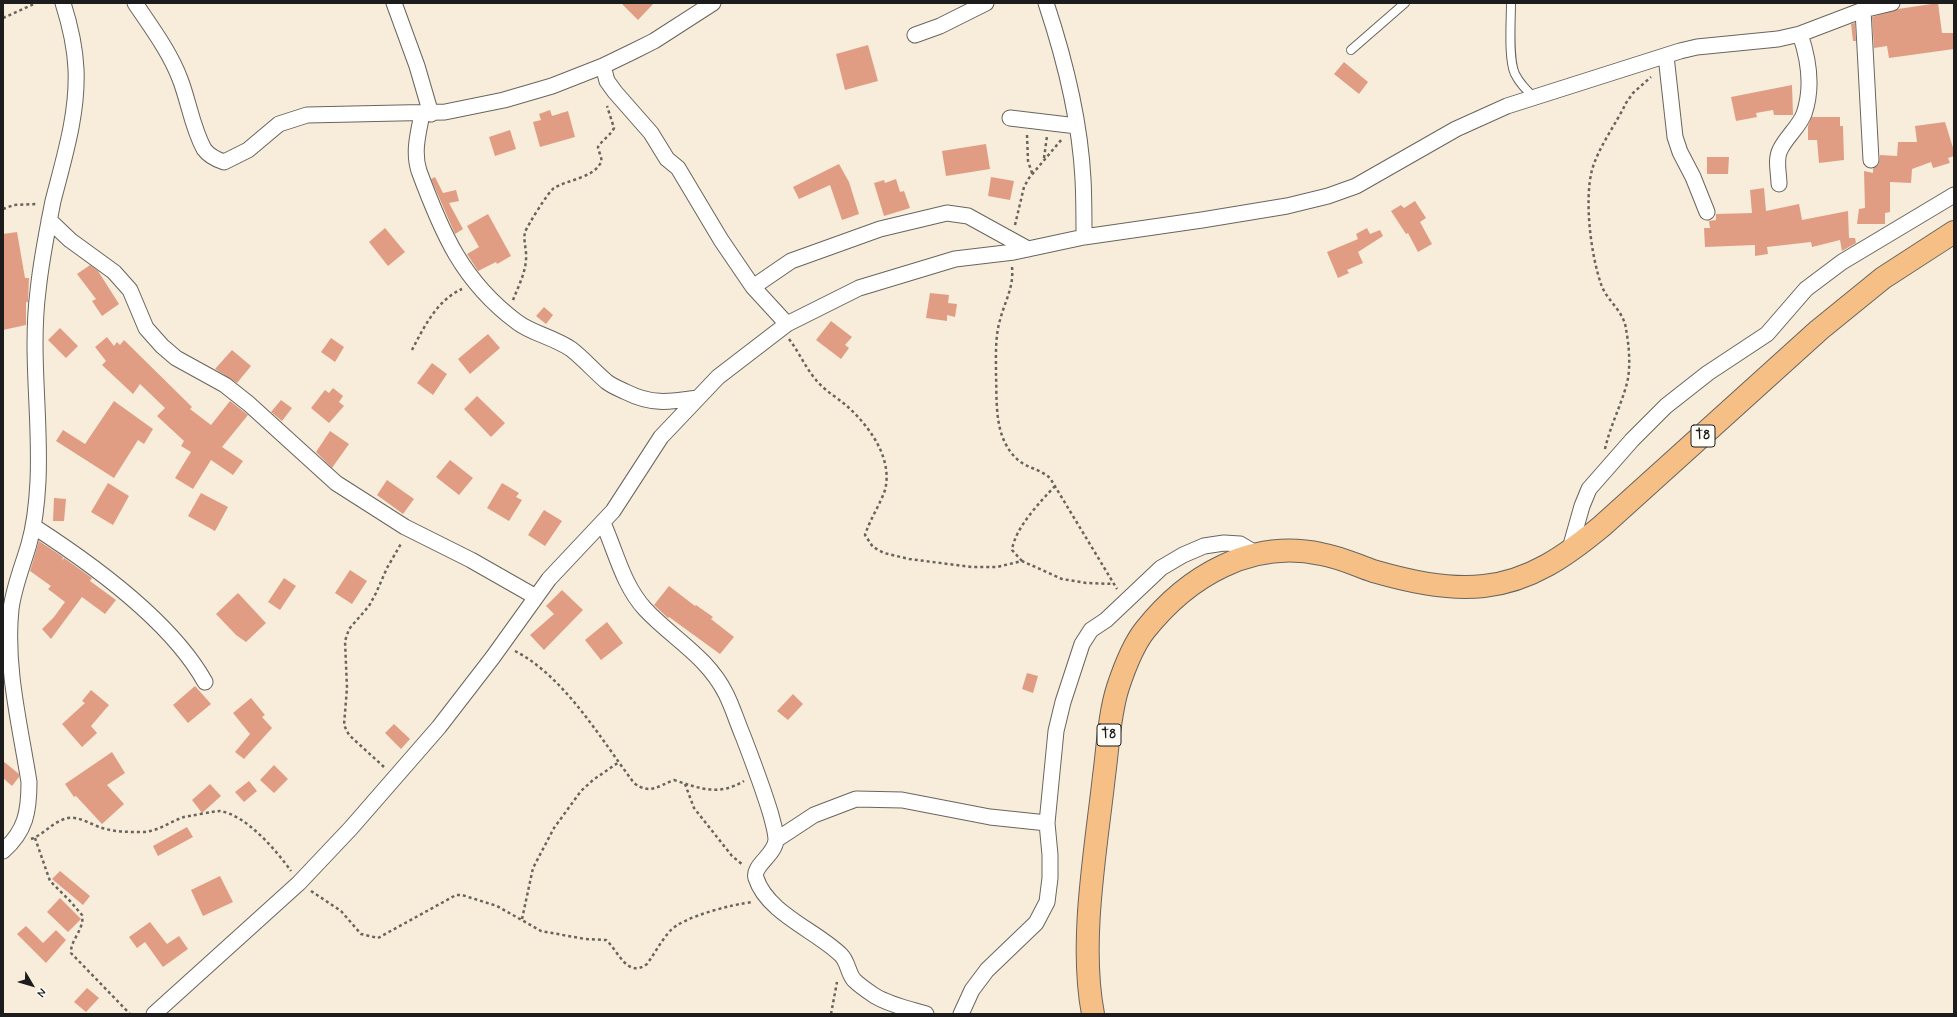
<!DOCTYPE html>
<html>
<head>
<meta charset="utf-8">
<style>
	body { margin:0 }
	#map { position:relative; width:1957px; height:1017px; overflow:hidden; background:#f7edda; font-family:Mynerve,sans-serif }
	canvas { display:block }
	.frame { position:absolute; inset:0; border:4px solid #1c1c1c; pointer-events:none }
	.north { position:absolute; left:12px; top:965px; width:40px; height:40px; -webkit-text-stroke:3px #fdfcf7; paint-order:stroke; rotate:128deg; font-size:11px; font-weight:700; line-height:16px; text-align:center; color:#1c1c1c }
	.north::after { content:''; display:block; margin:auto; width:14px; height:18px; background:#1c1c1c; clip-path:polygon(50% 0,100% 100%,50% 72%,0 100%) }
</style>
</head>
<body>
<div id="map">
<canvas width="1957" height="1017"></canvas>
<div class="frame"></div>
<div class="north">N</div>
</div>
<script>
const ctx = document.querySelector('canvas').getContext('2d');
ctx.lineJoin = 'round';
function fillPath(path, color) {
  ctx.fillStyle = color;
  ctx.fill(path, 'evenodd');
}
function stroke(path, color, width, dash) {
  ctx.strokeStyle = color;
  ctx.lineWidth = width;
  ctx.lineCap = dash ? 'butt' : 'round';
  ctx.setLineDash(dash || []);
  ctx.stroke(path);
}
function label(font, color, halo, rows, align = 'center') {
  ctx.font = font + ' Mynerve,sans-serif';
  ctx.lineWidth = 4;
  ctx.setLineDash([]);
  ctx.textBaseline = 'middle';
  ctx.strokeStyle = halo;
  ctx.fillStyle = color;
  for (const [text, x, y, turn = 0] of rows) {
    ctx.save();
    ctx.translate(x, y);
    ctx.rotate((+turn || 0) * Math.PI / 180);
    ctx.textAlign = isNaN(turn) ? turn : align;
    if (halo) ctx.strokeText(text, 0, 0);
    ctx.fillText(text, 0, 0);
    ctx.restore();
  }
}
fillPath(new Path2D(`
	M621,3H654L638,20Z
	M1938,3L1942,33H1954V49L1889,58L1887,46L1874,48L1872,17L1898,9Z
	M1855,23L1856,41H1853L1851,24Z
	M868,45L878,81L845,90L836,54Z
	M1344,62L1368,82L1359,94L1334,74Z
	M1792,85L1793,115H1774L1773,110L1756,113L1757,117L1736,121L1731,97Z
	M550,110L552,116L568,111L575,137L540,147L533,122L541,120L539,114Z
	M1812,117H1840V126H1843L1844,160L1819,163L1817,140H1808V126Z
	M1945,122L1954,151V156L1948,158L1950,163L1933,168L1931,162L1912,169L1911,183L1890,182V212L1885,213V224H1857L1859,209L1865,208L1864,171L1873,173V169L1879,164L1880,155L1897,156L1898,142H1917L1915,126Z
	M510,130L516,149L495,156L489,137Z
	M986,144L990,169L946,176L942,151Z
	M1707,157H1729L1728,174H1707Z
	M839,164L849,182L859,214L842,220L830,185L799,199L793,187Z
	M435,177L443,193L456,190L459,201L449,203L463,229L455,234L431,179Z
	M991,177L1014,181L1010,200L988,196Z
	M896,179L900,192L904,191L910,208L884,216L874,183L884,180L885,183Z
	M1764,188L1766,211L1799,204L1802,220L1848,211L1849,238H1855L1856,243L1842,251L1840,240L1812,247L1811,242L1767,247L1768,254L1755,256V245L1705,247L1704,228H1710L1709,221L1716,220V214L1752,213L1750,190Z
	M1415,201L1426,218L1420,222L1432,244L1418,252L1408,233L1406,234L1391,211L1401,205L1404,208Z
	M488,214L511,256L497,264L496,262L478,271L467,254L479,247L467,226Z
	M385,228L405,252L388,266L369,242Z
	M1367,228L1370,234L1380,230L1383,236L1358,252L1363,263L1347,270L1349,273L1338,278L1327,252L1358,239L1356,234Z
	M17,232L25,278H29L28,302H26V325L3,330V234Z
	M90,265L98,271L119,304L102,316L92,301L96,299L77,274Z
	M930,293L949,295L948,303L957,304L955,317L947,315V321L926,318Z
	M544,307L553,315L546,324L536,316Z
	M831,321L852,337L845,345L849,348L841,359L816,340Z
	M60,328L78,346L66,358L48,340Z
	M488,334L500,348L470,374L458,359Z
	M107,337L114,346L117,342L120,345L124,340L192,407L190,409L211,425L230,401L248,415L222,447L243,461L233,475L211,460L193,489L175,478L191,452L181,446L184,441L157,416L165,408L140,384L133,394L102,365L106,361L95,347Z
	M331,338L344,347L335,362L321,352Z
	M232,350L251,366L237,383L215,369Z
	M432,363L447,374L433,395L417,383Z
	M333,388L343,396L339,402L344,406L329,423L311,408L325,390L329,393Z
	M477,396L505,423L491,437L464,409Z
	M281,400L292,408L282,421L271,412Z
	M114,401L153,429L144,444L138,440L114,478L56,441L63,430L85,444Z
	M330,431L349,444L332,468L316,452Z
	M450,460L473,478L459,495L436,477Z
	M387,480L414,499L403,514L377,495Z
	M108,483L129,496L113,525L91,512Z
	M502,483L519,493L516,497L522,500L509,521L487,508Z
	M201,493L228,507L215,531L188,516Z
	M54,498L66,499L64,521H53Z
	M544,510L562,521L545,546L528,535Z
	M39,541L63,557L62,561L64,558L92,578L90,581L116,600L105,614L82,597L51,639L42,629L54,617L65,602L48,589L51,586L30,571Z
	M350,570L367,581L352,604L335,593Z
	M284,578L296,586L280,610L268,602Z
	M669,586L695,606L696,605L713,617L711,619L734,637L720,654L669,617L668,618L654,605Z
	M562,590L583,610L544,650L530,635L554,614L546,606Z
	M238,593L266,623L246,642L236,635L216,614Z
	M607,622L623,643L601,660L585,640Z
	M1027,673L1038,676L1033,693L1022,689Z
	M195,686L211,704L188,723L173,705Z
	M91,690L109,705L91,726L97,733L82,747L62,724L85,703L82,701Z
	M793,694L803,704L788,720L777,711Z
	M251,698L265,715L262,717L272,728L244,759L235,752L250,734L233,713Z
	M394,724L410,739L401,749L385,733Z
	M112,752L125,773L107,785L124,804L102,824L76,796L74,797L65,784Z
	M3,761L19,774V777L12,786L3,778Z
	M274,765L288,779L274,793L260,780Z
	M249,781L257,791L244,802L235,792Z
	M210,784L221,796L202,813L192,800Z
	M187,827L193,837L158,856L153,846Z
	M60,871L90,896L83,905L52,879Z
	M220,876L233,902L203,916L191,890Z
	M60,898L81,919L68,932L47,912Z
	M150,922L167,944L179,936L188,949L163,967L145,942L137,948L129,937Z
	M26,926L43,943L56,930L66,940L46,963L17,934Z
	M87,988L99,998L86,1012L74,1002Z`), '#e09d84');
const service = new Path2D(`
	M1511,3C1511,21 1508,59 1515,74C1520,84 1527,91 1535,98
	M1351,50L1405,3`);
const minor = new Path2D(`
	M135,3C151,27 170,52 180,79C189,102 192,127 204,149C209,156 215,159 224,162L248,150L279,124L307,115L445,112L504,100L552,86L603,66L634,51L654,41L713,3
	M394,3L417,66L431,114
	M1046,3C1064,57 1080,122 1083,179C1084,198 1084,217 1084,237
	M1863,10L1871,160
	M915,35L940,26L986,3
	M1666,56L1675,137L1680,152L1693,177L1707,212
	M603,66L607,81L615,92L651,133L667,159L678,168L721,240L753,287L787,324
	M422,114C418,134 413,152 419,171C442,233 462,281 517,322C531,333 553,337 571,349C584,359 594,371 607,382C612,386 620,389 626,392C652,405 669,402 697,398
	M1010,118L1077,126
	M1779,184C1779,173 1775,160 1780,150C1786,137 1799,127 1804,114C1813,88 1809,60 1800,34
	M49,220L70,240L114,272L130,290L146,328L162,346L176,358L225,385L249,404L336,483L405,527L471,560L536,597
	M753,287L791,261L880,229L947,213L968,216L1028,249
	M603,523C616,552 623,585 645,609C673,639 707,656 726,694C733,708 737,722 743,736C753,762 763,788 771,815C773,823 776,832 776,840C775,855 752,866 756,878C767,913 817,931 841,955C848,962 848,973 854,980C859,985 869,992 875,996C890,1005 909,1009 926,1014
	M33,526C92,564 171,621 205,682
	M1569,552L1582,506L1589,489L1632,440L1666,406L1708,373L1767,334L1806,289L1842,262L1954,195
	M776,840L814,815L856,799L902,800L990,817L1047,823
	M3,851C26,831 29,811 29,782C20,725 5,667 11,609C14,586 23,565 29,544C35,523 37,502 38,481C41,418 30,354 38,291C41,261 47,231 53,201C64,158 78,114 76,69C75,46 70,25 63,3
	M154,1014L299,883L351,828L439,727L493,657L549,579L613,511L661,437L718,377L787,324L859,288L955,259L1014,252L1084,237L1202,220L1287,206L1328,196L1356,186L1456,129L1507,106L1680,51L1697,47L1778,39L1800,34L1863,10L1892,3
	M961,1014L972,990L987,970L1036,923L1047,902L1050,878V855L1047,823L1056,731L1063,702L1082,644L1091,630L1106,620L1161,568L1183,555L1204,546L1224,543L1240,544L1257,554`);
const trunk = new Path2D(`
	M1093,1014C1079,942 1096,849 1104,776C1108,747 1109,715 1118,687C1124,669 1133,645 1145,630C1188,576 1251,539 1321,554C1339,557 1356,565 1373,571C1408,581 1446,590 1484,586C1531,581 1567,555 1602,526L1819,330L1883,278L1954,232`);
stroke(service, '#69655e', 10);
stroke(minor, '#69655e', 17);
stroke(trunk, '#69655e', 24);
stroke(new Path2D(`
	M3,18L36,3
	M1027,135L1028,161L1032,173
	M1044,158L1047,136
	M3,209L14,205L38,204
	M1015,225L1024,187L1029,178L1062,139
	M1012,267C1014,287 1005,301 1000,320C995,337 996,356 996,374C997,402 994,434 1014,456C1024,468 1039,468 1050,478L1117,589
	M513,300C518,287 525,274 526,260C527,250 523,241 525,232C528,225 548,192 554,188C567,180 592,178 600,164C604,159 598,152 598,147C603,139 611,135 614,128L607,106
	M789,339C799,352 805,367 816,380C825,391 838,398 848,407C870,427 893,459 885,490C880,505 870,519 865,535L873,547L884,553L909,559L972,567H997L1022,561L1062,579L1086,583L1114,584
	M412,350C424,327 437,300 462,289
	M1605,449C1610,426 1621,406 1627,383C1631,367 1629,345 1626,329C1624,311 1606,300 1601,284C1591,255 1584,201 1592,170C1598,148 1616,124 1626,103L1633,93L1651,77
	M1022,561L1012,550C1015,528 1040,502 1055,486
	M515,651C565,677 600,738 634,783C650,795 658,786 674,780C701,789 719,796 744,781
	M384,767L349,735L344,725L347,688L345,641L349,629L369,606L376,593L387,568L402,542
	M685,784L694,808L732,856L743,865
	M35,838L50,881L70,901L82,915C85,929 70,940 71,953L130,1014
	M31,839C45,834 53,821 68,818C79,816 92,825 102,828C115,832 128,832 142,832C157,832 169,822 184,817C190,816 215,811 220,811C246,815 276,850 291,871
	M311,891L341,911L361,934L378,938L456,895H462L497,906L541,931L585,939L606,940C618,950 627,979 647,964C655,953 661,941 670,931C682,917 733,904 753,902
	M522,919L533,868L554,828L581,791L593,780L619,762
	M831,1014L837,982`), '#69655e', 2.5, [3, 3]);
stroke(service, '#fff', 8);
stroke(minor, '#fff', 15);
stroke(trunk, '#f5bf86', 22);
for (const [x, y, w] of [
	[1703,436,24],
	[1109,735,24]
]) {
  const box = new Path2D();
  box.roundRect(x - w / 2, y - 11, w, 22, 3);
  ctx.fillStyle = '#fdfcf7';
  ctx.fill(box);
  stroke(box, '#1c1c1c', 1);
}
label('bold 13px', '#1c1c1c', null, [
	["T8",1703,436],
	["T8",1109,735]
]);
</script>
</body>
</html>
